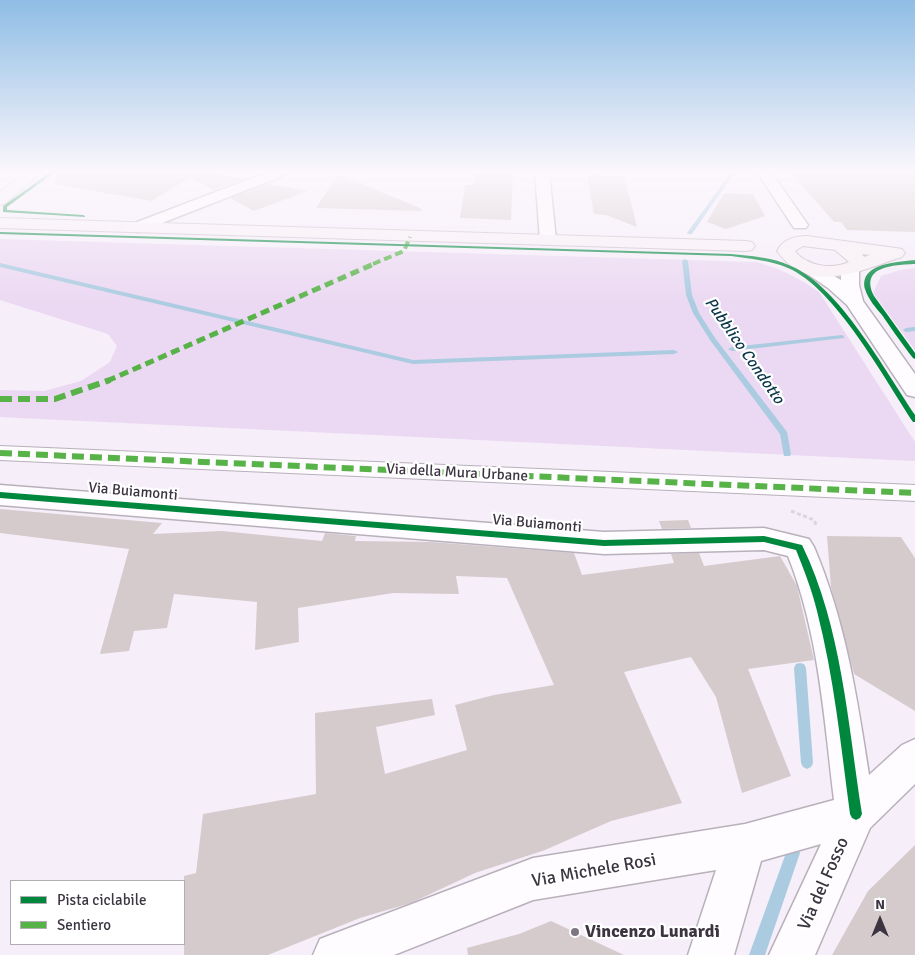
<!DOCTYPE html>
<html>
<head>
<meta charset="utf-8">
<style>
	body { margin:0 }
	#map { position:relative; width:915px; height:955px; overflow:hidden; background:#f6eef9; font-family:Signika,sans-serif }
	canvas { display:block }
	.legend { position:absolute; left:10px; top:880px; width:175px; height:65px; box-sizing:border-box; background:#fff; border:1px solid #b1aeb3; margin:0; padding:6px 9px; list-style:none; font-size:15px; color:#3c3440 }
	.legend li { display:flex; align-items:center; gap:10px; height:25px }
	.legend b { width:25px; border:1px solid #b1aeb3 }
	.north { position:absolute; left:855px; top:895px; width:50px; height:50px; -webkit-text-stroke:4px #fff; paint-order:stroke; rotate:0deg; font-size:14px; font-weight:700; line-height:20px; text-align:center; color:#3c3440 }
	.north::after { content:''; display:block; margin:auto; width:18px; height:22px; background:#3c3440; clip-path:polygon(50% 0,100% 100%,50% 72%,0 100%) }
</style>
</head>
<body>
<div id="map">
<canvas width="915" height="955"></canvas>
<ul class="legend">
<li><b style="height:6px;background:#00873e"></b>Pista ciclabile</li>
<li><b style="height:6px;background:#57b247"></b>Sentiero</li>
</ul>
<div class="north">N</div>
</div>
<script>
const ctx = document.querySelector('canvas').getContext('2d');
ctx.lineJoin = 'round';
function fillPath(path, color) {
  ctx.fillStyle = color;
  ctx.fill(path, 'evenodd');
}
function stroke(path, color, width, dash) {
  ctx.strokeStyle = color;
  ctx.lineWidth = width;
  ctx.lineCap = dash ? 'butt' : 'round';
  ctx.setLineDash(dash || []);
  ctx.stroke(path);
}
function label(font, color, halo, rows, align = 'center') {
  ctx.font = font + ' Signika,sans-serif';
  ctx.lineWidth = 4.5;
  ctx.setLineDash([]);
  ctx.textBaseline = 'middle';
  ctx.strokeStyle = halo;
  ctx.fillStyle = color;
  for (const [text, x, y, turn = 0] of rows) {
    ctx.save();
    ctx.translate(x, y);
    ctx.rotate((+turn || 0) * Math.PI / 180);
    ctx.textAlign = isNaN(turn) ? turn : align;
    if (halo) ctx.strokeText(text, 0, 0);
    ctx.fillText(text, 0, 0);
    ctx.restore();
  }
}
fillPath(new Path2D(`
	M0,239L756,262C780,268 799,278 819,292L915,442V461L0,417V390L44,391L81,381L110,362L117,346L108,334L0,300Z
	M915,268V350L873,293L881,276L900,270Z`), '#ebd8f2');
fillPath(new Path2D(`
	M731,172H735L692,234H688L687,233Z
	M685,259L688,261L692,295L699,313L715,338L787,432L791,454L790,456H784L780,434L710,340L693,313L686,295L682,261Z
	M0,263L413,360L674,350L678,352L674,354L413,364L0,267Z
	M915,327V331L906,332L903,330L906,328Z
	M842,335L844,336V338L732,351L728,349L732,347Z
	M800,663L804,664L806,668L813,763L811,767L807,769L803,767L801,763L794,668L796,664Z
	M793,846L798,848L800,853L765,955H749L786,853L788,848Z`), '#aacbe0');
fillPath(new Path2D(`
	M56,172H206L244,179L214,190L190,178L151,201L55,184Z
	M475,172H507V174H513L511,220L460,218L465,185H474Z
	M790,172H915V232L847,230L841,222H834Z
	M338,174L422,209L421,211L316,208Z
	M587,175L624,176L637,227L606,215L594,214Z
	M268,184L308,191L254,211L230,198Z
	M724,193L753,194L765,216L726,229L707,222Z
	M0,509L162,523L153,534L222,531L322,541L325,533L356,536L355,541L432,542L574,553L582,575L674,563L671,554L699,553L704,566L780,556L797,586L814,660L748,669L791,776L742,793L716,697L691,657L624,672L682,803L611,821L545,850L475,873L411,903L360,918L268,955H184V876L196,873L203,814L316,794L315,713L432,699L435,715L376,727L385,774L467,750L455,705L494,695L554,685L507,578L456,576L459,594L393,593L298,608L299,642L255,650L257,602L174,594L167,628L134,631L129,651L100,654L129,549L0,533Z
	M688,520L691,528L662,529L659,521Z
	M827,536L901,537L915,558V711L854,674L831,587Z
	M915,845V955H832L868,891Z
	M551,921L624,955H468L467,948L519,934Z`), '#d5cbcc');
const pedestrian = new Path2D(`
	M0,446L915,485V501L0,460Z`);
const minor = new Path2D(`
	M268,172H287L285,175L144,230L138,232L130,227L132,224Z
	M535,172H549L556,240L554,244H542L540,240Z
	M757,172H771L808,225L806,228H794Z
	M809,262L841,280V270L844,266H856L859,270V285L863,301L915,374V397L907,395L847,305L828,288L803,271L800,267L803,263Z
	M0,485L604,532L764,528L809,539L814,547C845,620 857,696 869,775L902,745L915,739V784L870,828L815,955H769L821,844L761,861L734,955H688L716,870L533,900L394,955H313L320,939L533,858L745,824L834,800C824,718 819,634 788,556L764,550L604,554L0,505Z`);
const primary = new Path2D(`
	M25,172H41L6,203L0,205V192Z
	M0,218L746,241L752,242L755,246L752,250L746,251L0,228Z
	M807,236L896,248L902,249L905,253L902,257C861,270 809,297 777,251C783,239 795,236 807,236ZM803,246L835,250L849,262C832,270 806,266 795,251ZM862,254L870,255L864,257Z`);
stroke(pedestrian, '#b8b0bb', 2);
stroke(minor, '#b8b0bb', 3);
stroke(primary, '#c9bdc9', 2);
stroke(new Path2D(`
	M791,511L814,520L817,527`), '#dad8db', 3, [4, 2.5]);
fillPath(pedestrian, '#fefcfe');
fillPath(minor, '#fefcfe');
fillPath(primary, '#f8f1f6');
stroke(new Path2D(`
	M373,264L404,251L410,237`), '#57b247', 4, [8, 4]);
stroke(new Path2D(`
	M107,381L376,263`), '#57b247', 5, [9, 5]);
stroke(new Path2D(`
	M0,399H55L110,380
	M0,453L915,493`), '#57b247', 6, [12, 6]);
fillPath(new Path2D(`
	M51,172H55L7,207V210L83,215L85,216V217L3,212V206Z
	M0,232L731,254C751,256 772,257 791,266C839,286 886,372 915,415V422H913C884,378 835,288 788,268C770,260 750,259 731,256L0,234Z
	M915,260V264C894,265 859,266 874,296L915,353V359L913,358L909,353C900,341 891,328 882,315C876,308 868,299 865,289C859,263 898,262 915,260Z
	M0,492L604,540L764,536L802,545C842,627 848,725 862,814L860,818L856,820L852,818L850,814C841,746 834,677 817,611C812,590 804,570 796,550L764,542L604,546L0,498Z`), '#00873e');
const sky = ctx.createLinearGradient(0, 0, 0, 306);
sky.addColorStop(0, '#8fbde5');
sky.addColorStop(0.56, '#fbf7fc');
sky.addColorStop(1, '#fbf7fc00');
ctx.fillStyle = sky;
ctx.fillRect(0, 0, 915, 306);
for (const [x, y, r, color] of [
	[575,932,5,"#7d7581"]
]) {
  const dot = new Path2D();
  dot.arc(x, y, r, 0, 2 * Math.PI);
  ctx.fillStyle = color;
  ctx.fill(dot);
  stroke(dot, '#fff', 2);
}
label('15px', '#3c3440', '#fff', [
	["Via della Mura Urbane",457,473,3],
	["Via Buiamonti",133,492,5],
	["Via Buiamonti",537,524,5]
]);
label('italic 16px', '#093649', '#fff', [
	["Pubblico Condotto",744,351,55]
]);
label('18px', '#3c3440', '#fff', [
	["Via Michele Rosi",594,871,-10],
	["Via del Fosso",824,884,-66]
]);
label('bold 18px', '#3c3440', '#fff', [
	["Vincenzo Lunardi",585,932]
], 'left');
</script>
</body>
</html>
